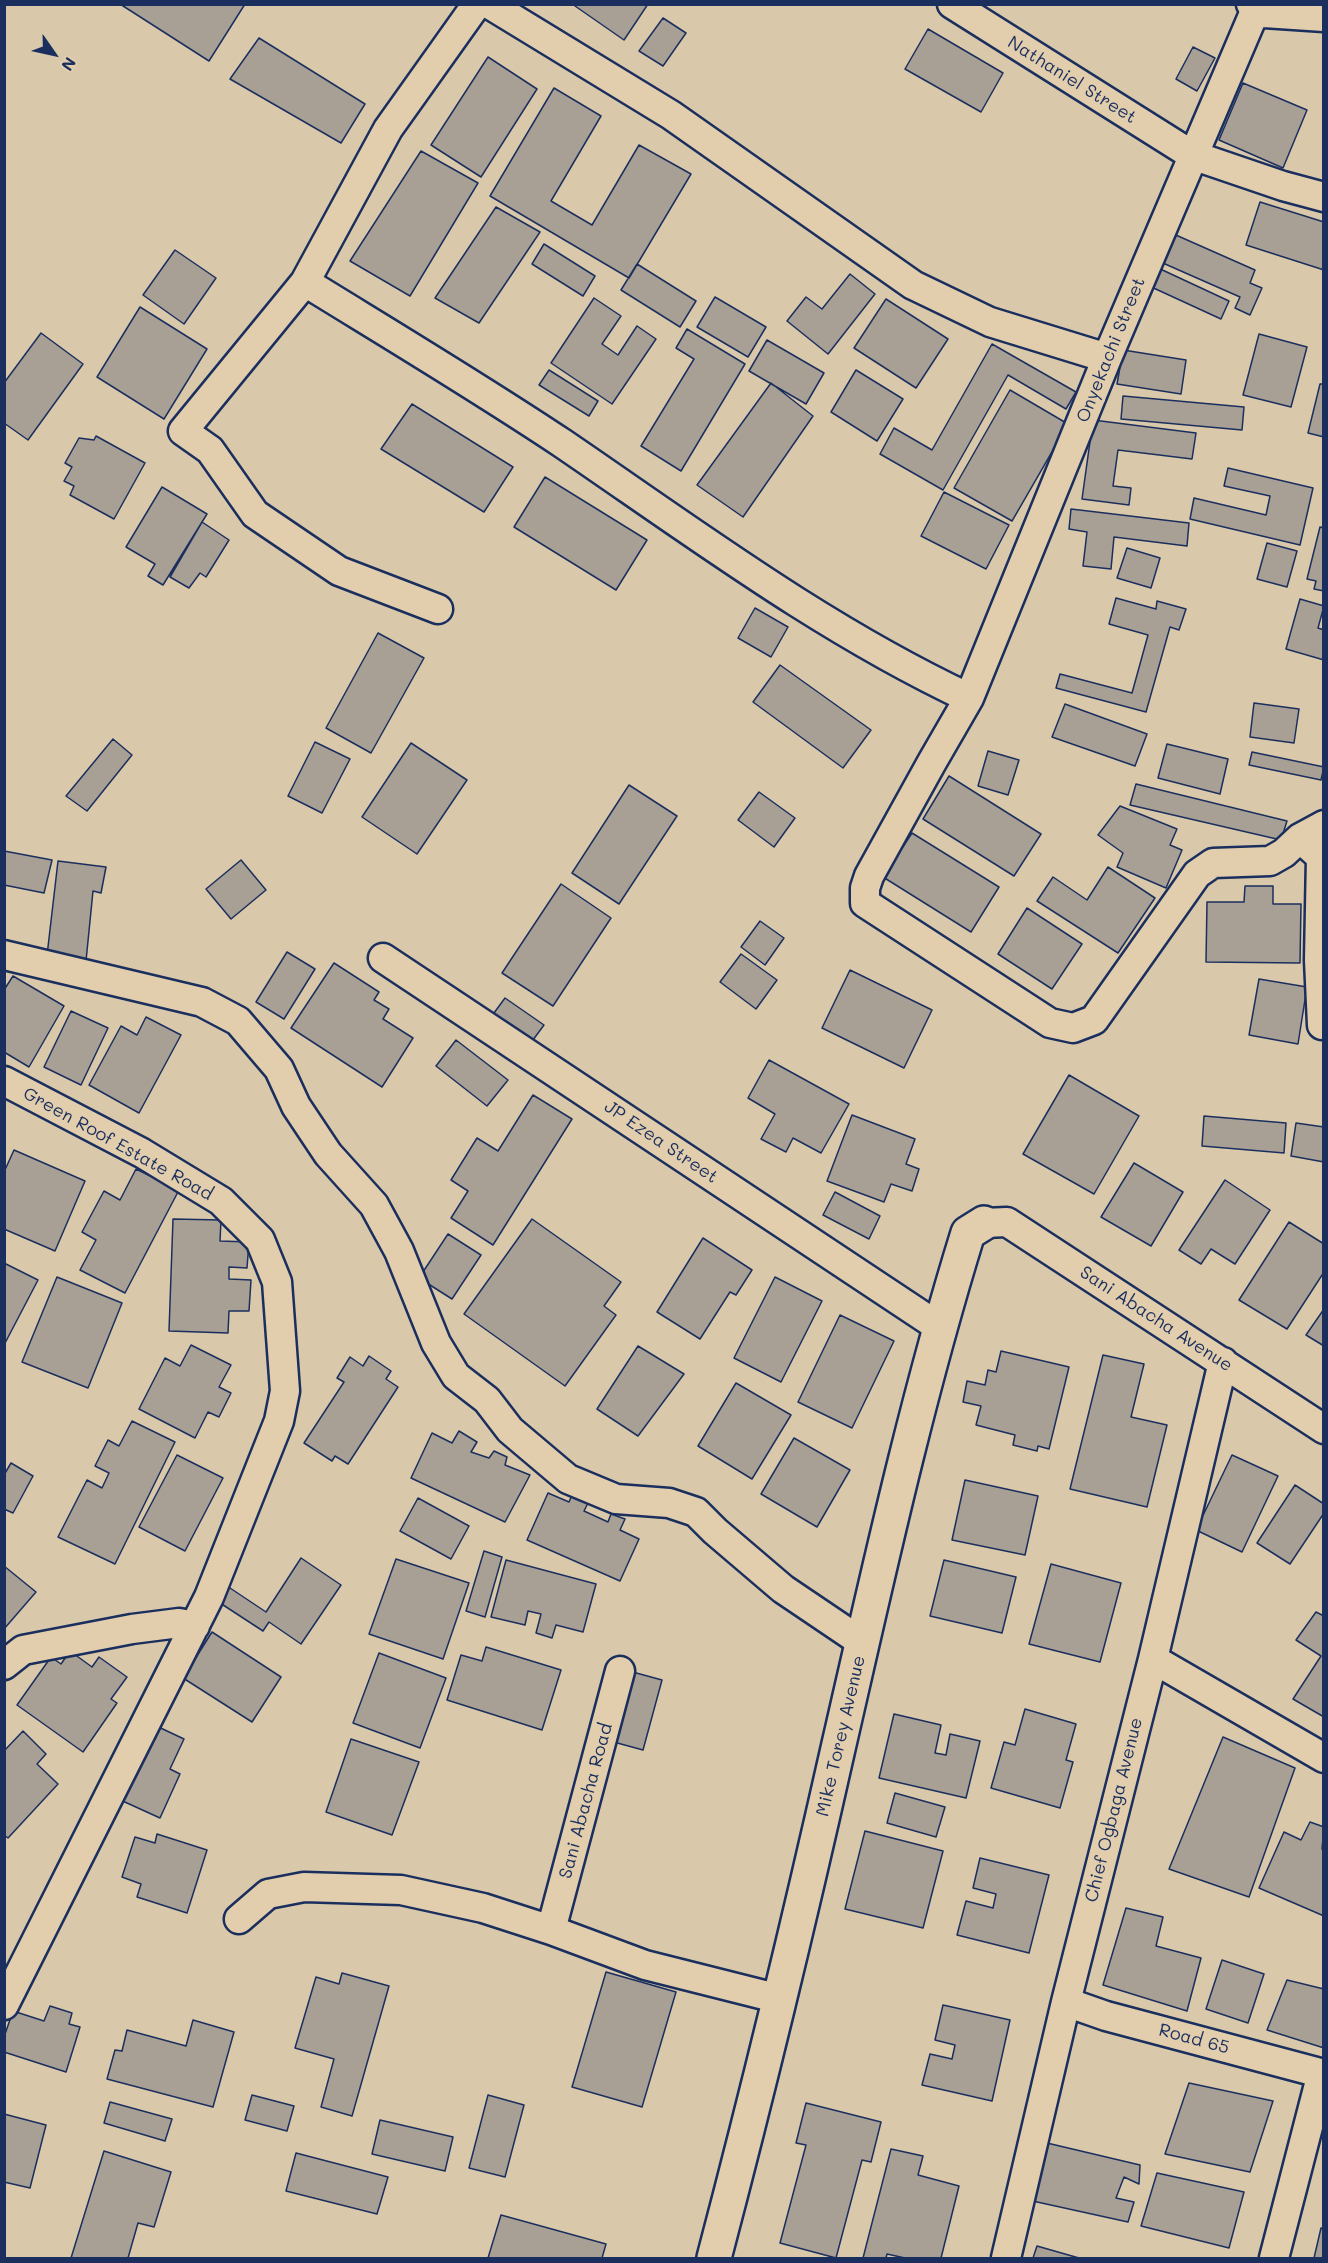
<!DOCTYPE html>
<html>
<head>
<meta charset="utf-8">
<style>
	body { margin:0 }
	#map { position:relative; width:1328px; height:2263px; overflow:hidden; background:#dac8aa; font-family:Mali,sans-serif }
	canvas { display:block }
	.frame { position:absolute; inset:0; border:6px solid #1b2f5e; pointer-events:none }
	.north { position:absolute; left:24px; top:24px; width:60px; height:60px; -webkit-text-stroke:4px #e2cead; paint-order:stroke; rotate:124deg; font-size:16px; font-weight:700; line-height:24px; text-align:center; color:#1b2f5e }
	.north::after { content:''; display:block; margin:auto; width:21px; height:27px; background:#1b2f5e; clip-path:polygon(50% 0,100% 100%,50% 72%,0 100%) }
</style>
</head>
<body>
<div id="map">
<canvas width="1328" height="2263"></canvas>
<div class="frame"></div>
<div class="north">N</div>
</div>
<script>
const ctx = document.querySelector('canvas').getContext('2d');
ctx.lineJoin = 'round';
function fillPath(path, color) {
  ctx.fillStyle = color;
  ctx.fill(path, 'evenodd');
}
function stroke(path, color, width, dash) {
  ctx.strokeStyle = color;
  ctx.lineWidth = width;
  ctx.lineCap = dash ? 'butt' : 'round';
  ctx.setLineDash(dash || []);
  ctx.stroke(path);
}
function label(font, color, halo, rows, align = 'center') {
  ctx.font = font + ' Mali,sans-serif';
  ctx.lineWidth = 6;
  ctx.setLineDash([]);
  ctx.textBaseline = 'middle';
  ctx.strokeStyle = halo;
  ctx.fillStyle = color;
  for (const [text, x, y, turn = 0] of rows) {
    ctx.save();
    ctx.translate(x, y);
    ctx.rotate((+turn || 0) * Math.PI / 180);
    ctx.textAlign = isNaN(turn) ? turn : align;
    if (halo) ctx.strokeText(text, 0, 0);
    ctx.fillText(text, 0, 0);
    ctx.restore();
  }
}
const building = new Path2D(`
	M120,4H245L209,61Z
	M577,4H648L624,40L575,6Z
	M663,18L686,33L663,66L639,51Z
	M928,29L1003,73L981,112L905,69Z
	M259,38L365,104L341,143L230,79Z
	M1193,47L1215,58L1197,91L1176,79Z
	M488,57L537,89L481,177L431,145Z
	M1243,83L1307,110L1283,168L1219,140Z
	M554,88L601,116L551,201L592,225L639,145L691,174L629,278L490,196Z
	M421,151L478,183L410,296L350,261Z
	M1260,202L1324,222V270L1246,245Z
	M496,207L540,232L479,323L435,298Z
	M1169,232L1255,270L1250,283L1262,288L1250,315L1235,308L1240,297L1156,260Z
	M544,244L595,276L583,296L532,264Z
	M175,250L216,278L184,324L143,295Z
	M637,264L696,301L680,327L621,290Z
	M1156,267L1229,301L1221,319L1147,285Z
	M850,274L875,294L828,354L787,321L806,297L822,309Z
	M715,297L766,327L748,357L697,327Z
	M594,298L621,316L602,344L618,355L637,326L656,339L612,404L551,363Z
	M886,299L948,339L916,388L854,348Z
	M140,307L207,349L164,419L97,377Z
	M687,329L745,364L681,471L641,446L694,359L676,348Z
	M41,333L83,364L28,440L4,423V383Z
	M1259,334L1307,347L1291,407L1243,395Z
	M767,340L824,373L806,404L749,371Z
	M992,344L1076,392L1066,409L1008,375L943,490L880,454L894,428L932,450Z
	M1123,350L1186,360L1181,394L1117,384Z
	M549,370L598,401L589,416L539,385Z
	M856,370L903,399L877,441L831,412Z
	M771,383L813,416L743,517L697,485Z
	M1320,384H1324V437L1308,433Z
	M1010,390L1068,424L1012,521L954,488Z
	M1123,396L1244,407L1242,430L1121,419Z
	M412,404L513,467L484,512L381,449Z
	M1093,420L1196,433L1192,459L1118,450L1113,486L1131,488L1129,505L1082,499Z
	M96,436L145,463L114,519L70,495L74,486L64,481L72,467L65,463L79,438L94,440Z
	M1228,468L1313,488L1300,545L1190,519L1194,498L1266,515L1270,496L1224,486Z
	M545,477L647,540L616,590L514,527Z
	M162,487L207,514L163,585L148,576L155,564L126,547Z
	M944,492L1009,525L986,569L921,536Z
	M1071,509L1189,523L1187,546L1114,537L1111,569L1083,566L1087,532L1069,529Z
	M202,522L229,540L206,577L200,573L189,588L170,577Z
	M1320,527L1324,528V591L1314,589L1316,581L1307,579Z
	M1267,543L1297,551L1287,587L1257,579Z
	M1127,548L1160,558L1151,588L1117,578Z
	M1116,598L1156,609L1157,601L1186,609L1179,630L1170,627L1146,712L1056,688L1060,674L1132,693L1148,635L1109,624Z
	M1300,599L1324,606L1318,628L1324,630V660L1286,649Z
	M755,608L788,627L771,657L738,638Z
	M378,633L424,658L371,753L326,728Z
	M780,665L871,730L843,768L753,702Z
	M1254,703L1299,709L1294,743L1250,737Z
	M1065,704L1147,734L1135,766L1052,737Z
	M113,739L132,755L87,811L66,796Z
	M315,742L350,759L322,813L288,796Z
	M411,743L467,780L417,854L362,817Z
	M1167,744L1228,759L1220,794L1158,778Z
	M988,751L1019,760L1008,795L978,786Z
	M1252,752L1324,767L1321,780L1249,765Z
	M949,776L1041,834L1014,876L923,819Z
	M1136,784L1287,821L1281,840L1130,805Z
	M629,785L677,816L619,904L572,873Z
	M759,792L795,818L774,847L738,820Z
	M1120,806L1177,829L1170,845L1182,850L1166,888L1117,867L1123,853L1098,835Z
	M912,833L999,887L971,932L883,877Z
	M4,851L52,860L44,893L4,885Z
	M241,860L266,890L231,919L206,889Z
	M58,861L106,867L101,893L93,891L86,961L46,964Z
	M1108,867L1155,898L1118,953L1037,901L1053,877L1087,900Z
	M561,884L611,918L553,1006L502,973Z
	M1245,886H1273V904H1301L1300,963L1206,962L1207,902H1244Z
	M1027,908L1082,944L1052,989L998,954Z
	M760,921L784,938L765,965L741,947Z
	M287,952L315,969L284,1019L256,1002Z
	M741,954L777,980L756,1009L720,982Z
	M334,963L379,992L374,1000L389,1009L383,1019L413,1038L382,1087L291,1028Z
	M850,970L932,1010L904,1068L822,1028Z
	M13,976L64,1006L29,1067L4,1052V990Z
	M1259,979L1307,987L1298,1044L1249,1035Z
	M505,998L544,1025L530,1044L491,1017Z
	M71,1011L108,1028L81,1085L44,1067Z
	M146,1017L181,1035L139,1113L89,1085L121,1026L137,1035Z
	M456,1040L508,1080L487,1106L436,1066Z
	M769,1060L849,1104L821,1153L793,1138L786,1152L761,1139L775,1114L748,1098Z
	M1069,1075L1139,1116L1094,1194L1023,1154Z
	M533,1095L572,1119L493,1245L451,1218L468,1191L451,1180L477,1138L498,1151Z
	M852,1115L915,1139L906,1164L919,1169L912,1191L891,1184L884,1202L827,1181Z
	M1204,1116L1286,1123L1284,1153L1202,1146Z
	M1296,1123L1324,1127V1162L1291,1156Z
	M14,1150L85,1181L55,1251L4,1229V1172Z
	M1134,1163L1183,1192L1151,1246L1101,1217Z
	M136,1169L179,1190L125,1293L80,1270L96,1240L82,1232L104,1191L120,1200Z
	M1225,1180L1270,1210L1235,1264L1211,1249L1201,1264L1179,1250Z
	M835,1192L880,1216L869,1239L823,1215Z
	M173,1219L221,1220L220,1241L249,1242L247,1268L229,1267V1279L251,1280L249,1311H229L228,1333L169,1331Z
	M532,1219L621,1282L604,1306L616,1315L565,1386L464,1314Z
	M1289,1222L1324,1244V1272L1287,1329L1239,1300Z
	M448,1234L481,1255L452,1299L419,1278Z
	M703,1238L752,1270L736,1295L730,1292L700,1339L657,1312Z
	M4,1263L38,1280L4,1345Z
	M57,1277L122,1303L88,1388L22,1362Z
	M775,1277L822,1301L781,1382L734,1358Z
	M1324,1309V1346L1306,1335Z
	M840,1315L894,1341L852,1428L798,1402Z
	M191,1345L231,1365L219,1387L231,1393L219,1417L208,1412L195,1438L139,1409L165,1358L180,1366Z
	M638,1346L684,1374L638,1436L597,1409Z
	M1001,1351L1069,1367L1049,1449L1038,1446L1037,1451L1013,1445L1015,1435L976,1425L981,1406L963,1402L967,1381L985,1385L988,1370L996,1372Z
	M1103,1355L1144,1364L1131,1417L1167,1425L1147,1507L1070,1489Z
	M369,1356L391,1371L386,1379L398,1387L348,1464L335,1456L332,1461L304,1443L344,1382L337,1378L350,1357L363,1366Z
	M736,1383L791,1415L752,1479L698,1446Z
	M132,1421L175,1442L115,1564L58,1537L87,1480L102,1488L109,1473L95,1466L108,1440L119,1446Z
	M459,1431L477,1442L471,1452L489,1458L494,1451L507,1457L505,1465L530,1475L505,1522L411,1478L432,1433L452,1443Z
	M794,1438L850,1470L817,1527L761,1494Z
	M177,1455L223,1478L185,1551L139,1527Z
	M1232,1455L1278,1476L1242,1552L1196,1530Z
	M11,1463L33,1476L13,1513L4,1509V1475Z
	M965,1480L1038,1496L1025,1555L952,1540Z
	M1295,1485L1324,1504V1513L1290,1564L1257,1543Z
	M548,1493L569,1502L572,1495L588,1503L584,1511L608,1522L611,1514L625,1519L620,1530L639,1539L620,1581L527,1540Z
	M418,1498L469,1526L451,1559L400,1531Z
	M484,1551L502,1557L485,1617L466,1611Z
	M301,1558L341,1585L301,1644L269,1622L263,1631L217,1601L227,1586L266,1612Z
	M396,1559L469,1583L443,1659L369,1634Z
	M506,1560L596,1584L583,1632L556,1625L552,1638L536,1633L541,1614L528,1611L525,1625L491,1617Z
	M944,1560L1016,1577L1002,1633L930,1616Z
	M1051,1564L1121,1583L1100,1662L1029,1644Z
	M4,1566L36,1592L4,1629Z
	M1316,1612L1324,1616V1717L1293,1699L1321,1656L1296,1640Z
	M212,1632L281,1677L252,1722L183,1678Z
	M486,1647L561,1670L542,1730L447,1700L461,1655L482,1661Z
	M70,1651L92,1667L99,1657L127,1677L111,1699L117,1703L83,1752L17,1705L51,1657L61,1664Z
	M379,1653L446,1678L420,1748L353,1723Z
	M629,1671L662,1680L643,1750L610,1741Z
	M1025,1709L1076,1724L1066,1760L1073,1762L1060,1808L991,1788L1004,1742L1015,1745Z
	M894,1714L941,1725L935,1753L946,1755L950,1734L980,1741L966,1798L879,1778Z
	M150,1723L184,1739L170,1769L180,1774L160,1818L116,1798Z
	M23,1731L46,1754L37,1764L58,1784L8,1838L4,1835V1751Z
	M1223,1737L1295,1768L1249,1897L1169,1869Z
	M351,1739L419,1762L392,1835L326,1812Z
	M895,1793L945,1807L936,1837L887,1823Z
	M1310,1822L1324,1827L1322,1849L1324,1850V1916L1259,1888L1284,1832L1301,1840Z
	M865,1831L943,1851L923,1928L845,1909Z
	M157,1834L207,1850L187,1913L137,1897L141,1884L122,1877L135,1837L155,1843Z
	M980,1858L1049,1875L1029,1953L957,1935L966,1901L993,1908L996,1894L973,1888Z
	M1126,1908L1163,1917L1156,1946L1201,1958L1187,2011L1103,1985Z
	M1222,1960L1264,1974L1248,2023L1206,2009Z
	M606,1972L676,1992L642,2107L572,2087Z
	M342,1973L389,1986L352,2116L321,2107L334,2059L295,2048L316,1977L339,1984Z
	M1287,1980L1324,1989V2048L1267,2030Z
	M943,2005L1010,2020L992,2101L922,2085L930,2054L952,2059L955,2045L935,2040Z
	M50,2006L72,2013L69,2024L80,2027L66,2072L4,2052V2037L13,2011L44,2021Z
	M193,2020L234,2032L213,2107L107,2079L115,2050L122,2051L127,2030L186,2046Z
	M1189,2083L1273,2101L1250,2172L1165,2154Z
	M252,2095L294,2106L287,2131L245,2120Z
	M488,2095L524,2105L505,2177L469,2168Z
	M110,2102L172,2119L165,2141L104,2123Z
	M806,2103L881,2122L871,2162L862,2160L836,2258L780,2243L806,2145L796,2143Z
	M4,2114L46,2125L30,2188L4,2182Z
	M380,2120L453,2137L445,2171L372,2154Z
	M1047,2143L1140,2165L1139,2184L1124,2177L1116,2198L1134,2202L1128,2222L1028,2200Z
	M891,2149L923,2156L918,2175L959,2186L941,2258H905L887,2254L886,2258H863Z
	M104,2151L171,2172L154,2227L138,2223L128,2258H71Z
	M296,2153L388,2177L377,2214L286,2191Z
	M1157,2173L1244,2192L1229,2248L1141,2226Z
	M501,2215L606,2244L602,2258H488Z
	M1321,2228L1324,2229V2258H1314Z
	M1037,2246L1079,2258H1033Z`);
fillPath(building, '#a89f95');
stroke(building, '#1b2f5e', 1.5);
const minor = new Path2D(`
	M489,4L671,115L913,285L990,322L1107,358
	M952,4L1192,155L1283,186L1324,197
	M1251,4L1264,13L1324,17
	M1258,4L1107,358L969,698L932,762L869,876L865,888V903L1050,1023L1073,1028L1094,1020L1197,874L1213,863L1270,861L1284,853L1300,838L1324,825
	M305,282C391,335 478,387 562,443C694,533 824,630 969,698
	M438,609L339,571L255,514L210,450L183,431L305,282L388,129L477,4
	M1300,838L1321,857L1319,960L1322,1025
	M4,955L202,1002L238,1021L279,1069L296,1106L328,1154L374,1205L399,1251L436,1343L456,1376L487,1400L510,1430L568,1479L616,1499L669,1503L696,1512L715,1531L783,1589L863,1643
	M383,958L939,1327
	M4,1081L142,1153L221,1201L260,1240L277,1282L285,1391L279,1421L209,1597L4,2005
	M984,1223L1007,1222L1324,1429
	M1153,1659L1324,1758
	M4,1665L23,1650L132,1629L179,1623L195,1626
	M239,1919L268,1894L304,1887L401,1890L483,1908L551,1930L645,1965L780,1999
	M551,1930L620,1671
	M1066,2002L1106,2016L1324,2074
	M1006,2258L1066,2002L1153,1659L1223,1362
	M1274,2258L1322,2073`);
const major = new Path2D(`
	M714,2258C758,2091 799,1922 837,1753C877,1579 915,1404 968,1233L984,1223`);
stroke(minor, '#1b2f5e', 33);
stroke(major, '#1b2f5e', 38);
stroke(minor, '#e2cead', 28);
stroke(major, '#e2cead', 33);
label('18px', '#1b2f5e', '#e2cead', [
	["Nathaniel Street",1072,80,32],
	["Onyekachi Street",1111,350,-68],
	["JP Ezea Street",661,1142,34],
	["Green Roof Estate Road",118,1144,29],
	["Sani Abacha Avenue",1156,1319,33],
	["Mike Torey Avenue",841,1736,-77],
	["Sani Abacha Road",586,1801,-75],
	["Chief Ogbaga Avenue",1114,1810,-76],
	["Road 65",1194,2039,15]
]);
</script>
</body>
</html>
